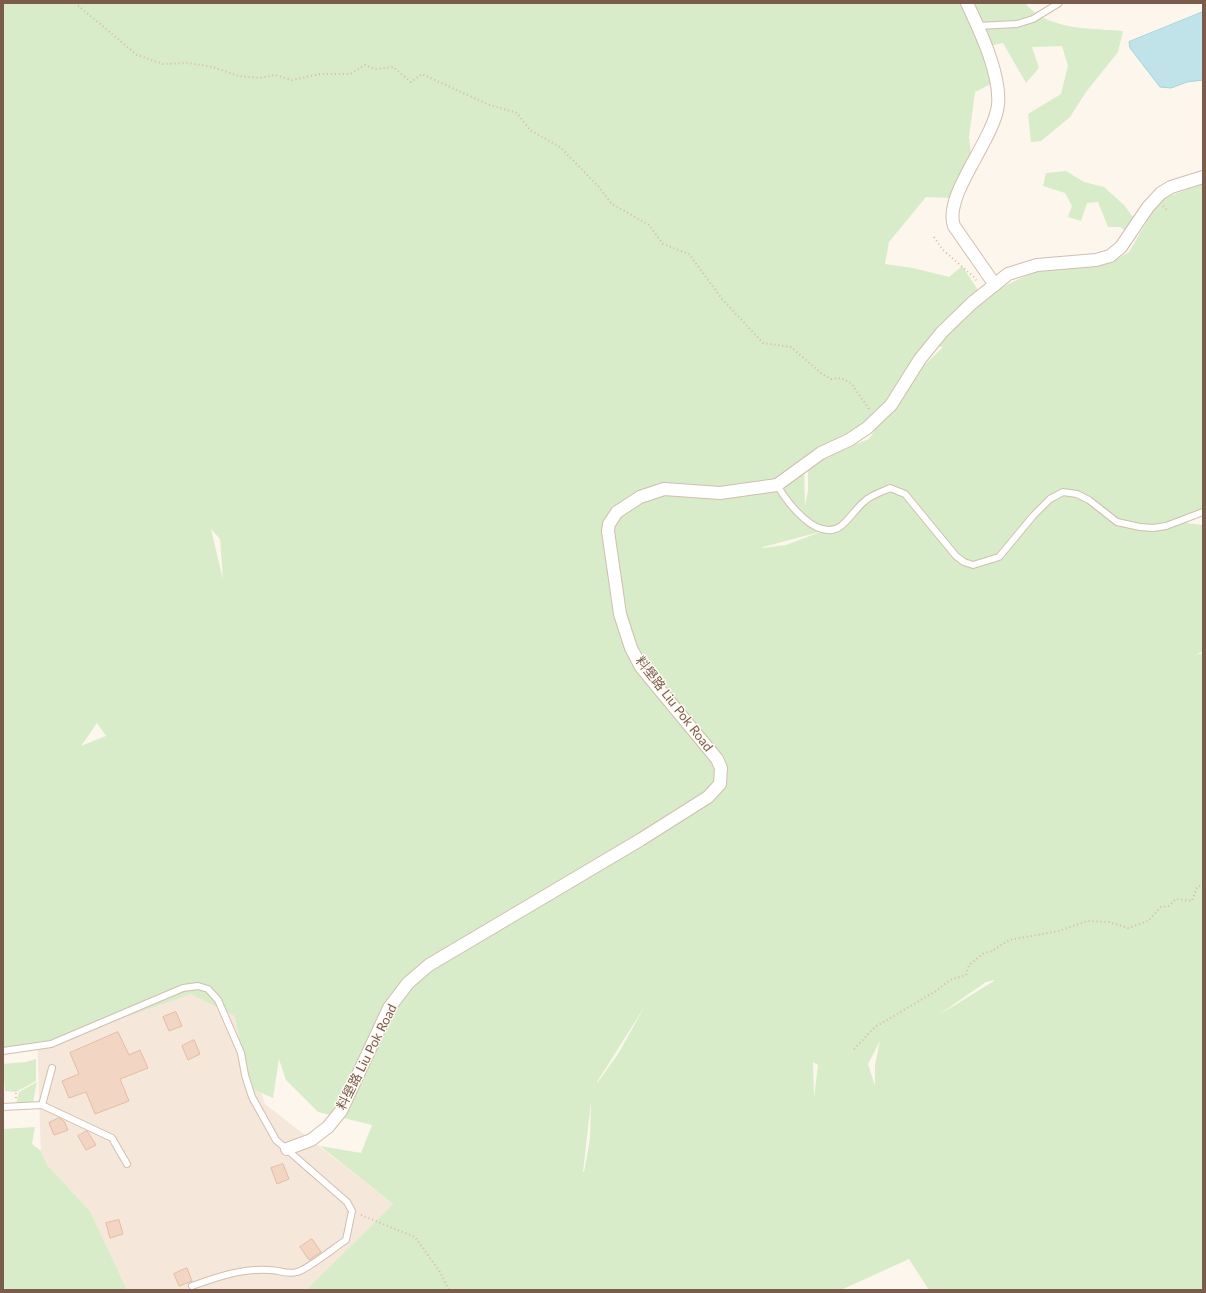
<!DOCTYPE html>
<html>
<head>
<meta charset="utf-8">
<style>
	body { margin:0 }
	#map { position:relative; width:1206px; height:1293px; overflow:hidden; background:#fdf6ec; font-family:Lato,sans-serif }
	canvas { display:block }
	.frame { position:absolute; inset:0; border:4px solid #7a5c4d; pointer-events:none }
</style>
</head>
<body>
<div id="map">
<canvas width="1206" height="1293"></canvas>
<div class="frame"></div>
</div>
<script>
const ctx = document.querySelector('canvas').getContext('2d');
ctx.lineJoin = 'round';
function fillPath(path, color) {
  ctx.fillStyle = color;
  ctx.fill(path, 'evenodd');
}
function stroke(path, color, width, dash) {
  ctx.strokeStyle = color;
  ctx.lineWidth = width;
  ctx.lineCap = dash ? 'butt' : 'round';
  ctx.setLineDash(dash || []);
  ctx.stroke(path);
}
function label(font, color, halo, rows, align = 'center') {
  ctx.font = font + ' Lato,"Noto Sans SC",sans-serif';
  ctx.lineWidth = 3;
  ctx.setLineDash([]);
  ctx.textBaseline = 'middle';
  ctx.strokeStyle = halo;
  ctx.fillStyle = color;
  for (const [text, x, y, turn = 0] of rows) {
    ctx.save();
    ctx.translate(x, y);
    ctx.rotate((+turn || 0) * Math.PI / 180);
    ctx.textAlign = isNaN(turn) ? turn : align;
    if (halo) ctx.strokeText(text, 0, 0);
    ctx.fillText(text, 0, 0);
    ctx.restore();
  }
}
fillPath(new Path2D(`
	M214,969L235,1016L265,1104L393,1204L306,1290H127L90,1211L41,1159L37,1034Z`), '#f5e8da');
fillPath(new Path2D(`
	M3,3H1025C1048,31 1091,28 1123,31L1118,52L1086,92L1070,117L1041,141L1031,142L1028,114L1061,94L1068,66L1062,46L1032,47L1039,68L1026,83L1003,43L985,47L991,84L975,92L969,137L973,170L950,198L926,197L889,242L885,264L913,268L949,277L962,266L982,296L1039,270L1063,266L1083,268L1099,266L1115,260L1129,252L1160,199L1203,184V512L1177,522L1203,525V651L1195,655L1203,653V1290H929L909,1259L841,1290H306L393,1204L320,1146L361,1153L372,1125L318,1112L286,1080L279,1059L273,1098L248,1087L235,1016L191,994L42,1046L3,1050ZM932,345L943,347L910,379ZM888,409L869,439L810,461ZM808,462V491L805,506L804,464ZM211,529L220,539L223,580ZM823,531L786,545L762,548L763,547ZM97,723L106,736L81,746ZM994,980V981L937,1016L986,982ZM645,1006L618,1054L598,1082H597ZM880,1041L875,1065V1086L868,1064ZM813,1062L818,1065L814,1098ZM591,1101L590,1139L584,1172H583Z
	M1066,171L1084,182L1104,187L1124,205L1136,221L1127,232L1120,227H1108L1098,202L1087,203L1081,221L1068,217L1072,206L1065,193L1043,186L1046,173Z
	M36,1059V1081L16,1092L5,1091L3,1064L26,1062Z
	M37,1082L33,1102L16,1104L19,1092Z
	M35,1127L32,1144L41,1151L47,1165L90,1211L127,1290H3V1129Z`), '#d8ecc9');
const water = new Path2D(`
	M1203,12V80L1187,82L1171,88L1160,87L1130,48L1129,42Z`);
fillPath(water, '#bfe3e8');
stroke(water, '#a5d3da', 1);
const building = new Path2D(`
	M176,1012L182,1026L169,1031L163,1017Z
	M118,1032L129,1055L140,1050L148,1068L120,1079L129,1101L95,1114L86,1092L69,1098L62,1081L79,1074L70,1053Z
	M194,1040L200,1054L188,1060L182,1046Z
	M59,1118L64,1121L68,1130L54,1135L49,1123Z
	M87,1131L96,1145L86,1150L78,1136Z
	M283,1164L289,1179L277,1184L271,1168Z
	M119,1220L123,1234L110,1238L106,1223Z
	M312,1239L321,1252L309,1260L300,1247Z
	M187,1268L192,1281L179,1286L174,1274Z`);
fillPath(building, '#f3d5c3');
stroke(building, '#e6bba3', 1);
const lane = new Path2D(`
	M977,26L1017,24L1033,19L1059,3
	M777,485C787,502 817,543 841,526C850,519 856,508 865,501C871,495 882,492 890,488L905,494L956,556L964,562L973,565L999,557L1033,516L1050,499L1063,492L1077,494L1089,500L1117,522L1140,527L1153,528L1166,526L1203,512
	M3,1051L51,1044L183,988L198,986L208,989L218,1000L241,1053L245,1075L252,1097L276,1140L347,1202L352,1211L346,1240C335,1247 307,1270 297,1272C287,1275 279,1270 270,1270C242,1268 217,1277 192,1286
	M42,1105L52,1068
	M3,1107L42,1105L112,1138L127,1164`);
const street = new Path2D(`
	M967,3C980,31 1001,74 998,105C994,140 943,195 954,226L995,285
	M287,1149L311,1140L328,1127L341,1111L389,1008L408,983L429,965L640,840L708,797L720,784L721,768L717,759L641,667L631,648L620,614L608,531L609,524L617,512L640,497L664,489L720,493L777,485L821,453L849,440L867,428L891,405L920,359L942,332L972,303L1008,274L1037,265L1096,260L1110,256L1121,247L1148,207L1161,193L1171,187L1203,177`);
stroke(lane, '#d1beb0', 8);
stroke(street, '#d1beb0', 14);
stroke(new Path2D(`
	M75,3L137,55L163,64L188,63L213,67L238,76L260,78L275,75L292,80L320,74H350L365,65L375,69L393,67L411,82L422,74L487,104L517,113L530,130L560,147L598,186L612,204L649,225L663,244L689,254L722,299L763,343L791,347L822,374L831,379L841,378L851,383L869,409
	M1163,206L1168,211
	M934,237L943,250L975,278L977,283
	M854,1049L875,1027L936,991L950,980L966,975L969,965L984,953L992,951L1009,940L1059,931L1087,921L1109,922L1128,928L1148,921L1161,907L1169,906L1176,899L1192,901L1197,887L1203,885
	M16,1098V1092
	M361,1215L415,1237L440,1272L449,1290`), '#d9b8a5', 2, [1, 3]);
stroke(lane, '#fff', 6);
stroke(street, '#fff', 12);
label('13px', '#7a5c4d', '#fffaf3', [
	["料壆路 Liu Pok Road",674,704,52],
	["料壆路 Liu Pok Road",367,1057,-63]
]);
</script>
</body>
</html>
